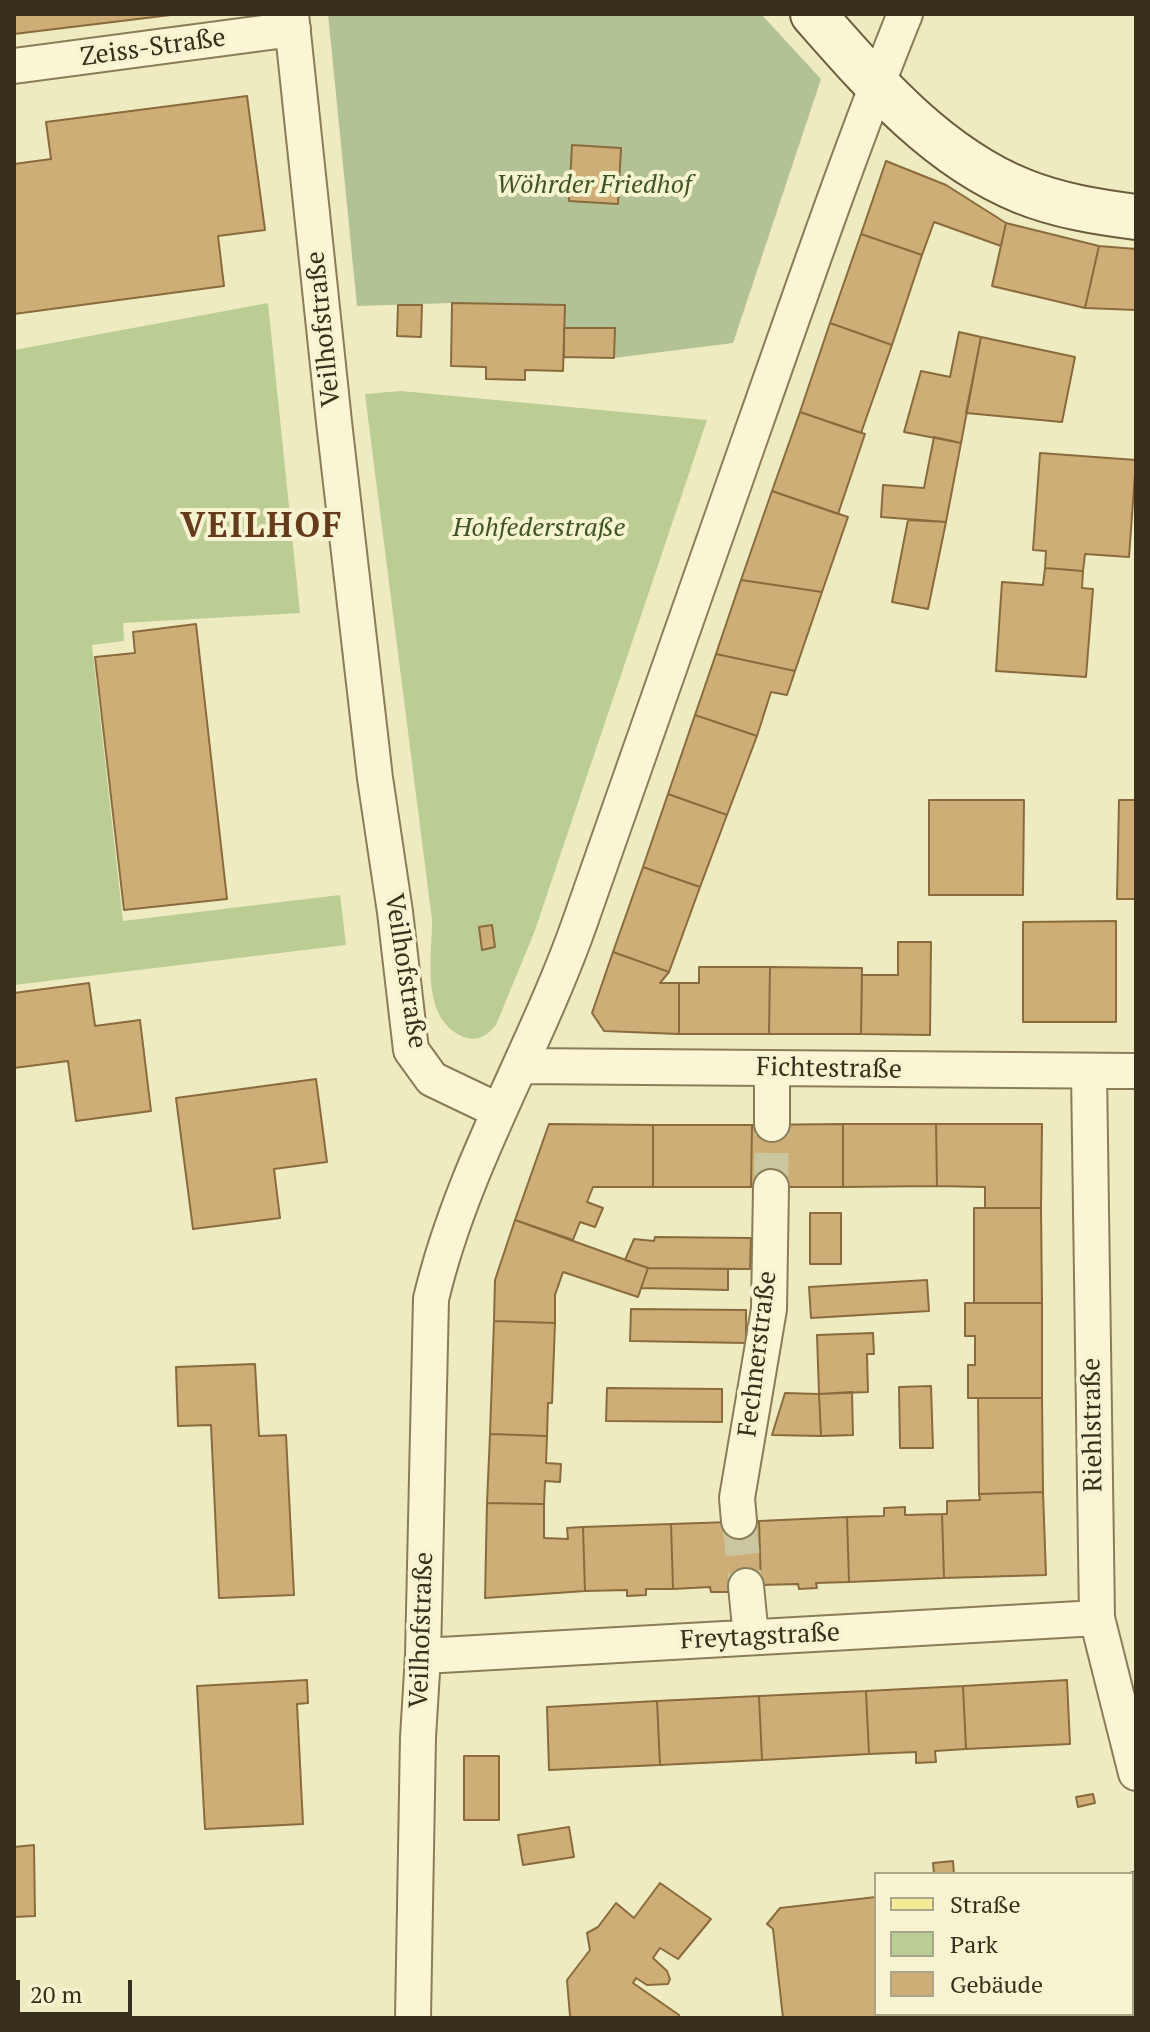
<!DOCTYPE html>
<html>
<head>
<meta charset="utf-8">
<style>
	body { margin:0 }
	#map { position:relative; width:1150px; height:2032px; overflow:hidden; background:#efebc1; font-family:"PT Serif",serif }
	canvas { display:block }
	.frame { position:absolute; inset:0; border:16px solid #38301d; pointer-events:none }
	.legend { position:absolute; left:874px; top:1872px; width:260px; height:144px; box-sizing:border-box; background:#f6f3d1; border:2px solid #aaa589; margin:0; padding:10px 14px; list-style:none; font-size:24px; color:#38301d }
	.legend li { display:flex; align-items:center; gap:16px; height:40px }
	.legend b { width:40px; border:2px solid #aaa589 }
	.scale { position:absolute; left:16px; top:1980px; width:116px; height:36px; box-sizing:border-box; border:4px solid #38301d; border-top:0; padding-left:10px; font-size:24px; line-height:28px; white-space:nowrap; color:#38301d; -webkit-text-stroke:6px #f6f3d1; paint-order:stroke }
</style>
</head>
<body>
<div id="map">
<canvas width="1150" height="2032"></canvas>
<div class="frame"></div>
<ul class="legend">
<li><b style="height:10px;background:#f4eb98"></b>Straße</li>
<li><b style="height:22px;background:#bbcd95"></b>Park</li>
<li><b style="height:22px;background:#ceae76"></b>Gebäude</li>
</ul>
<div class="scale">20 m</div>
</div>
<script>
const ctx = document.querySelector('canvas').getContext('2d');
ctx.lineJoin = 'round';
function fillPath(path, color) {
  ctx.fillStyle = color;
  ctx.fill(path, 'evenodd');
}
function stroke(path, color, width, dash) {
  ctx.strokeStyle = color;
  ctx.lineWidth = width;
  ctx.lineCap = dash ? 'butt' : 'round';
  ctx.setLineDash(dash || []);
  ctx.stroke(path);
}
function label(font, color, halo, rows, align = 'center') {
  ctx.font = font + ' "PT Serif",serif';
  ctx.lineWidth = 8;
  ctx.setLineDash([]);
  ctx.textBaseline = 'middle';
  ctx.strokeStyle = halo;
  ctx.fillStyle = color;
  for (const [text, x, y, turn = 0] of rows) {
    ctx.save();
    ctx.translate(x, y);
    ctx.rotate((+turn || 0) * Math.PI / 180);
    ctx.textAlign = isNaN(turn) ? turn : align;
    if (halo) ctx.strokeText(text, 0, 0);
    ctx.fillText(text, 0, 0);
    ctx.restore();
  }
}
fillPath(new Path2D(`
	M268,303L300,613L123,623L124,641L92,645L123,921L340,895L346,945L14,985V350Z
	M401,391L707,420L534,933L496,1025C488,1035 478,1042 464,1037C420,1019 432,959 432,920L365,394Z`), '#bbcd95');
fillPath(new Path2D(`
	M328,14H761L821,79L733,343L614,358L564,357L563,371L526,370L525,380L486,379V367L451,366L452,303L357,306Z`), '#b3c294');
const building = new Path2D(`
	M14,14H179L14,34Z
	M247,96L265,230L218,236L224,286L14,314V164L51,159L46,122Z
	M572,145L621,148L618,204L569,201Z
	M886,161L946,185L1006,223L1001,246L934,222L922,255L861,234Z
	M1006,223L1099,246L1085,308L992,286Z
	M861,234L922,255L892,345L830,323Z
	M1099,246L1136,249V310L1085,308Z
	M452,303L565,305L563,371L525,370V380L486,379V367L451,366Z
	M398,305H422L421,337L397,336Z
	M830,323L892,345L861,433L800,412Z
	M564,328H615L614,358L564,357Z
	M959,332L981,337L961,443L904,432L921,371L950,377Z
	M981,337L1075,357L1062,422L966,413Z
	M800,412L865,434L838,514L772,491Z
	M934,437L961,443L946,522L881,517L883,485L924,488Z
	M1040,453L1136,460L1129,557L1085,554L1083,571L1045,568L1046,551L1033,550Z
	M772,491L848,517L822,592L741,580Z
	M908,520L946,522L928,609L892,602Z
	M1045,568L1083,571L1082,588L1093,589L1086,677L996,671L1002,582L1043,585Z
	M741,580L822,592L795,671L716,654Z
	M196,624L227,899L124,910L95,657L135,653L133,632Z
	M716,654L795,671L787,695L771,692L757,736L695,715Z
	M695,715L757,736L727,815L668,794Z
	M668,794L727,815L700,887L643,867Z
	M929,800H1024L1023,895H929Z
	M1119,800H1136V899H1117Z
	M643,867L700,887L669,972L613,952Z
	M1116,921V1022H1023V922Z
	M492,925L495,947L482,950L479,927Z
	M898,942H931L930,1035L861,1034L862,975H898Z
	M613,952L669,972L660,983H679V1034L604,1031L592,1013Z
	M699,967H770L769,1034H679V983H699Z
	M770,967L862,968L861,1034H769Z
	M89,983L95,1026L140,1020L151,1111L76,1121L68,1061L14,1068V993Z
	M316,1079L327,1162L274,1169L280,1218L193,1229L176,1098Z
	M549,1124L653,1125V1187H593L587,1202L603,1208L595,1227L580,1222L573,1240L515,1220Z
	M843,1124V1187H751L752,1125Z
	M843,1124H936L937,1186L843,1187Z
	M936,1124H1042L1041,1208H985V1187L937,1186Z
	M653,1125H752L751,1187H653Z
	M974,1208H1041L1042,1303H974Z
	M810,1213H841V1264H810Z
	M515,1220L648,1268L638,1297L563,1272L555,1295V1323L494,1321L495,1280Z
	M655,1237L751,1238L750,1269L648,1268L625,1260L634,1239L654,1241Z
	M648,1268L728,1269V1290L641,1288Z
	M927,1280L929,1311L811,1318L809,1287Z
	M965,1303H1042V1398H968V1365H975V1336H965Z
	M631,1309L746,1310V1343L630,1341Z
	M494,1321L555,1323L552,1403H548L547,1436L490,1434Z
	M873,1333L874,1354H867L868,1392L819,1394L817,1335Z
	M255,1364L259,1436L286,1435L294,1595L219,1598L211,1425L178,1426L176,1367Z
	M931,1386L933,1448H900L899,1387Z
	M607,1388L722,1389V1422L606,1421Z
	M852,1392L853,1435L821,1436L819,1394Z
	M785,1393L819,1394L821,1436L772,1435Z
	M978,1398H1042L1043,1492L979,1494Z
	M490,1434L547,1436L546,1463L561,1464L560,1482L545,1481L544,1504L487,1503Z
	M1043,1492L1046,1575L944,1578L942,1514H947V1501L980,1500L979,1494Z
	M487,1503L544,1504V1538L568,1539L567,1528L583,1527L585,1591L485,1598Z
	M905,1507V1515L942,1514L944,1578L849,1582L847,1517L884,1516V1508Z
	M847,1517L849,1582L816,1583L817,1588L799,1589L798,1584L761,1585L759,1521Z
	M759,1521L761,1585L729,1587V1592H711L710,1587L673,1589L671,1524Z
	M671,1524L673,1589H646V1595L627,1596V1590L585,1591L583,1527Z
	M307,1680L308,1703L297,1704L303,1824L205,1829L197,1686Z
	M1067,1680L1070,1744L966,1749L963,1686Z
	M963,1686L966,1749L935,1751L936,1762L916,1763V1752L869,1754L866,1691Z
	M866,1691L869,1754L762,1760L759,1696Z
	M759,1696L762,1760L660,1765L657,1701Z
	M657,1701L660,1765L549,1770L547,1707Z
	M464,1756H499V1820H464Z
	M1093,1794L1095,1803L1078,1807L1076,1797Z
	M569,1827L574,1857L523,1865L518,1835Z
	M34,1845L35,1916L14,1917V1847Z
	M953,1861L954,1874H934L933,1863Z
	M660,1883L711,1919L678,1959L660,1948L653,1958L667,1971L670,1979L668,1984L647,1985L636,1978L633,1983L679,2015V2018H573L570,2016L567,1980L590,1950L587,1933L598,1927L616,1903L634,1918Z
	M876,1897V2014H917L914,2018H783L773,1929L767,1924L780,1908Z`);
fillPath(building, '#ceae76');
stroke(building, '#896b3d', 2);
stroke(new Path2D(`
	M771,1187L772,1124
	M739,1521L746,1586`), '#cac6a0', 34, [34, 17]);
const street = new Path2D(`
	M291,14L334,422L375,778L395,912L411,1050L432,1079L499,1111
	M14,66L293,29
	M522,1066L1136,1071
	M1089,1072L1097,1618L1136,1773
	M772,1124V1069
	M739,1521L737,1498L769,1309L771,1187
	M746,1586L751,1637
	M423,1656L1097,1618
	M413,2018L418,1737L423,1656L431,1299C462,1167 535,1050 580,922C640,755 698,588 756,421C804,285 851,148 905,14`);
const secondary = new Path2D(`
	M813,14C873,82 936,156 1022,191C1059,206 1098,212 1136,217`);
const primary = new Path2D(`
	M1132,1899L1136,1895
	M1132,1954L1136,1949
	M1010,2018L1013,2014
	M1109,2018L1113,2014`);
stroke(street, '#897d58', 38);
stroke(secondary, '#6b5d3b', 48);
stroke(primary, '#57492d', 48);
stroke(street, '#faf6d5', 34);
stroke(secondary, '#faf6d5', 44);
stroke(primary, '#f4eb98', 44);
label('26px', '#38301d', '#f6f3d1', [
	["Zeiss-Straße",153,48,-8],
	["Veilhofstraße",324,329,-96],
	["Veilhofstraße",405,971,81],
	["Fichtestraße",829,1069,1],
	["Fechnerstraße",758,1354,-83],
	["Riehlstraße",1093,1425,-91],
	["Veilhofstraße",422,1630,-88],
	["Freytagstraße",760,1637,-3]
]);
label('italic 26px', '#3e5523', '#f6f3d1', [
	["Wöhrder Friedhof",594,186],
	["Hohfederstraße",539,529]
]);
ctx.letterSpacing = '2px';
label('bold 34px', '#663b1b', '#f6f3d1', [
	["VEILHOF",262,527]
]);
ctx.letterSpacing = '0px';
</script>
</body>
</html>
